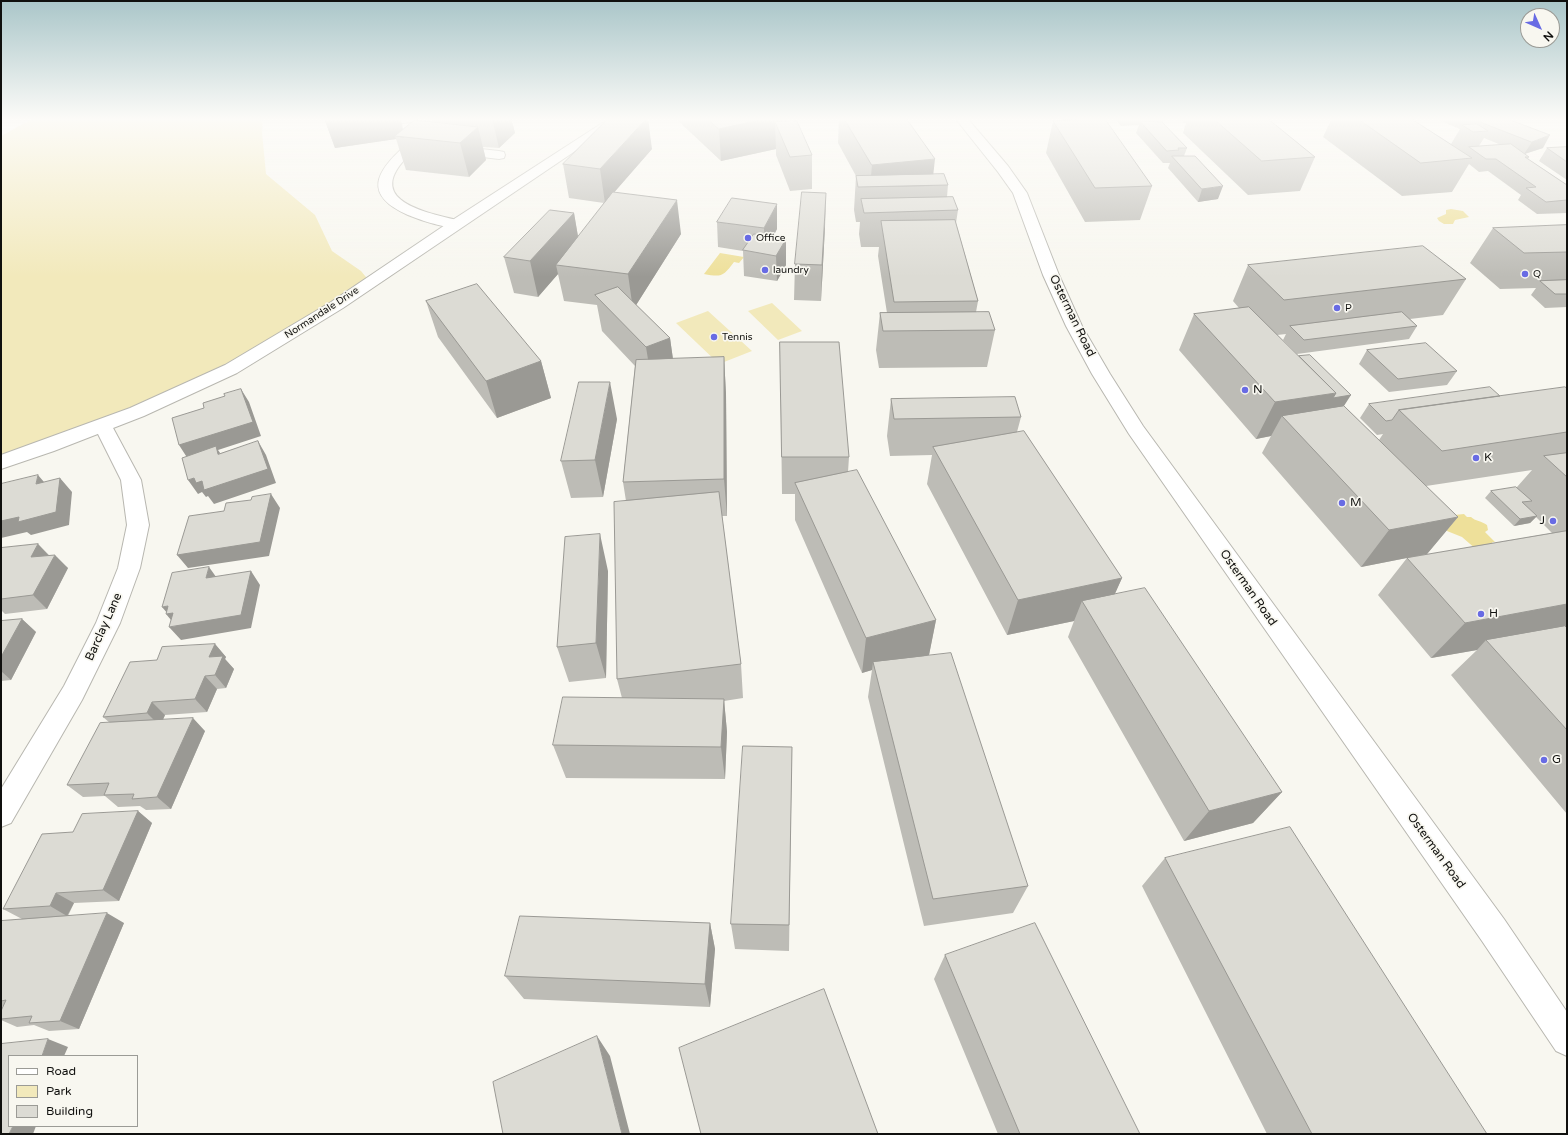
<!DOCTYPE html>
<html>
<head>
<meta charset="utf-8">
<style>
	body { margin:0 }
	#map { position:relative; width:1568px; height:1135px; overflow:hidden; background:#f8f7f0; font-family:"Varela Round",sans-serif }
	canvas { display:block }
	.frame { position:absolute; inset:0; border:2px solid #10100e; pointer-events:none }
	.legend { position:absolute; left:8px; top:1055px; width:130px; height:72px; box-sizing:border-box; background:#f8f7f0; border:1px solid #9b9b96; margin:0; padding:5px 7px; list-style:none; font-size:12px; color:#10100e }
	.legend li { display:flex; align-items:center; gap:8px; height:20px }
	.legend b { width:20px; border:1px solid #9b9b96 }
	.north { position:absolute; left:1520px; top:8px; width:40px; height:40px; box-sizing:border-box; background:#f8f7f0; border:1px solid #9b9b96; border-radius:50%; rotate:135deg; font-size:11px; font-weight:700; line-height:16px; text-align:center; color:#10100e }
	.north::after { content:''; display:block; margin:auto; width:14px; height:18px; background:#686be4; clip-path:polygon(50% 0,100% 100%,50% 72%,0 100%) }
</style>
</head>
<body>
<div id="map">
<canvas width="1568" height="1135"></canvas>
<div class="frame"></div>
<ul class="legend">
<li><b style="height:5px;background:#fff"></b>Road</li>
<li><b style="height:11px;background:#f2e9bb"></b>Park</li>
<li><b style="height:11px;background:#dcdbd4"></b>Building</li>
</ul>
<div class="north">N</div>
</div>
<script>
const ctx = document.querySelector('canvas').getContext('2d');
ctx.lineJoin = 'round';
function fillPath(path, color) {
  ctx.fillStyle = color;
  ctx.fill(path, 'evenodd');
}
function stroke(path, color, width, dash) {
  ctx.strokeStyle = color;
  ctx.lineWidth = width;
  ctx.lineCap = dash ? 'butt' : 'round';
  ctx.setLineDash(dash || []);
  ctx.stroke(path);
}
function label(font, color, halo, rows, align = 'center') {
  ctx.font = font + ' "Varela Round",sans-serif';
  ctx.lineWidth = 3.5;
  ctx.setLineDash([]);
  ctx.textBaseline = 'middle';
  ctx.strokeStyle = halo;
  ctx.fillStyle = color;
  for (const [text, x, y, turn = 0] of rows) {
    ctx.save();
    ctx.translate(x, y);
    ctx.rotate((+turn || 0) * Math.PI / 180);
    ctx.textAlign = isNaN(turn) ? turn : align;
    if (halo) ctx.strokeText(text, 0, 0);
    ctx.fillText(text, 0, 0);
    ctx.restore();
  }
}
fillPath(new Path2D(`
	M34,118H263L262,132L266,174L315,215L332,251L361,271L370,282L152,406L1,457V136Z
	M772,303L802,331L778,340L748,311Z
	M708,311L752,351L719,364L676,323Z`), '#f2e9bb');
fillPath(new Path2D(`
	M1451,209L1463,211L1469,217L1455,220L1453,224H1444L1439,221L1437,218L1446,214V210Z
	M720,253L744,257L739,263L734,262C723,277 721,277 704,274Z
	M1464,514L1467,517H1471C1475,521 1482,521 1487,525L1488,530L1485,532L1495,542H1492L1495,547L1477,550L1462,537L1447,531L1446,528L1445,516Z`), '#eee09a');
const street = new Path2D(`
	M385,118H416L414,121L410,122L370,128L366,127L364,124L366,121Z
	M430,118H442C436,134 423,143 410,154C361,201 425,212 461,221L463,224L461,227C449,230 420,220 408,215C363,195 375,172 406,145C412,139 422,134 426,127C428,124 429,121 430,118Z
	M454,146L499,151L504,152L505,155L504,158L499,159L449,153L448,150L449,147Z
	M103,420L110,422L112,426L141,480L149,525L140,568L120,623L82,700L11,823L1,827V789L64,686L96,623L118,568L127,525L121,480L94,426L96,422Z`);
const secondary = new Path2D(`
	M610,118H624L343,308L237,373L144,416L54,451L1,469V455L130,408L225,365L331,302L451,221Z
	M955,118H967L1008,166L1027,193L1059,275L1082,326L1110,374L1143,426L1504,919L1567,1012V1056L1556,1051L1482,941L1129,434L1092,374L1066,326L1043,275L1013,193L998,172Z`);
stroke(street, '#b8b7b0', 2);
stroke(secondary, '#b8b7b0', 2);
fillPath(street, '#fff');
fillPath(secondary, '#fff');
fillPath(new Path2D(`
	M324,118H400L403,130L433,122L431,118H511L515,133L499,148L483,147L486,160L469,177L406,170L396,139L335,148Z
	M675,118H787L786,121L812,155V189L790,191L776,155V149L721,161Z
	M839,118H906L933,174L948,185L947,197L958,210L956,223L978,301L976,312L995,330L987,367L879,368L876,350L880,313H887L878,256L879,247H861L859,234L860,222H856L854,210L856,176L838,143Z
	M1114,118H1165L1163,123L1187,148L1184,156L1218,199L1198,202L1168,168L1170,163H1163L1136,133L1139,125L1121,126Z
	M1179,118H1269L1268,119L1315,157L1300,191L1248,195L1183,133L1186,123H1184Z
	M1332,118H1410L1451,144L1460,129L1433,118H1505L1543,148L1525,154L1529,157L1528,159L1567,185V213L1537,214L1518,200L1521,195L1488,171L1479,172L1469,164L1452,192L1402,196L1323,137ZM1484,138L1501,145L1479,146Z
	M1053,121L1152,186L1140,220L1085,222L1046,153Z
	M1567,147V180L1539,161L1547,148Z
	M652,149L614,192L681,234L636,305L670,338L673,359L724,357L726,394L727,516H722L741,664L743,698L724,701L727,732L725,779L566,778L553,745L622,698L617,679L626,501L623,482L635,366L602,331L597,305L564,301L558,274L538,297L514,293L504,257L574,213L578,237L604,203L569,198L563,164Z
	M717,222L777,229L773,237L786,239V265L777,281L744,276L743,251L718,247Z
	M1567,225V307L1545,308L1531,295L1536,288L1500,289L1470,263L1493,228Z
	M825,227L821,301L794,300L795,264Z
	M1248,265L1466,279L1443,315L1410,319L1417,326L1409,339L1297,354L1283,340L1286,334L1277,335L1344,406L1379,440L1383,434L1377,435L1360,418L1369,404L1500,396L1567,388V814L1451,675L1477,650L1431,658L1378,595L1407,558L1552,533L1536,517L1530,523L1514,526L1485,498L1491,491L1517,487L1532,470L1426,486L1458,517L1427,554L1361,567L1262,453L1271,436L1256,439L1179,350L1194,314L1239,308L1233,301Z
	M426,301L541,361L551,398L497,418L438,337Z
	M780,342L849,457L848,472L936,620L929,655L924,656L1028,886L1013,913L924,926L868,697L872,670L862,673L795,520V494H782Z
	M1367,350L1457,371L1447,385L1389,392L1359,364Z
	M891,399L1021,417L1017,432L1122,578L1114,595L1282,792L1253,823L1184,841L1068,637L1074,621L1007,635L927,484L932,455L890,456L887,436Z
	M617,419L603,497L571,498L561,461Z
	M38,544L49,555L68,568L47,609L5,614L1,610V548Z
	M608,571L606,678L569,682L557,647Z
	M22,619L36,632L11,680L1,681V621Z
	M215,644L226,657L225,659L234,669L226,688L217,689L207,712L165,715L163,720L205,731L171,809L146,810L140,806L118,807L105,796L83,797L67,785L110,723L103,717L157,660Z
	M792,747L789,951L735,949L731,924Z
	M138,811L152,823L119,901L74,903L68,916L124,923L79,1029L49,1031L34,1025L17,1027L1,1020V1011L3,1007L1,1006V921L22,919L3,909L73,832Z
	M1165,858L1487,1134H1267L1142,886Z
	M710,923L715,949L710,1007L524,999L505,976Z
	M945,955L1140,1134H998L934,979Z`), '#bdbcb6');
fillPath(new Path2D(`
	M324,118H400L402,124L404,138L395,136L396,139L335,148Z
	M492,118H511L515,133L499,148Z
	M647,118H648L652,149L605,203L600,169Z
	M768,118H787L786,126L775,122L776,149L721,161L719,129Z
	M478,127L486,160L469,177L460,143Z
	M1550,135L1543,148L1524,154L1532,142Z
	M935,159L932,186L870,187L872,165Z
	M1223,186L1218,199L1198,202L1202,189Z
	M826,193L825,227L821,301L822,265Z
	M677,200L681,234L633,310L628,274Z
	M777,204V229L764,253V228Z
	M574,213L580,248L556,265L558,274L538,297L530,261Z
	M786,239V265L777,281L776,256Z
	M670,338L675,374L652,384L646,347Z
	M724,357L726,394L727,516L724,479Z
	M541,361L551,398L497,418L486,381Z
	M610,382L617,419L603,497L595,460Z
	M241,389L249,402L261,436L218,450L225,460L188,459L179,445Z
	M1336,393L1351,395L1342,409L1282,416L1271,436L1256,439L1275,402Z
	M258,441L266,455L276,483L214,504L208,496L206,497L202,492L198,494L188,480L194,478Z
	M38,475L50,489L36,484Z
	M60,478L72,492L69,525L31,535L27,532L1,538V521Z
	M271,494L280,508L269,556L188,568L177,555Z
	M1537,516L1530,523L1514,526L1520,519Z
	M1458,517L1427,554L1361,567L1389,530Z
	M600,534L608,571L606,678L596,643Z
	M38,544L51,558L31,557Z
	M55,555L68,568L47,609L33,595Z
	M209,567L219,581L206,578Z
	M251,571L260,585L251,628L181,640L169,627L176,626L166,614H168L162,607L168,606Z
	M1122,578L1106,614L1082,601L1074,621L1007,635L1018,600Z
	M1567,604V632L1486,640L1477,650L1431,658L1465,623Z
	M22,619L36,632L11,680L1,671V657Z
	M936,620L929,655L875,669L873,662L872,670L862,673L866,638Z
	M215,644L226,657L225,659L234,669L226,688L215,675L209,657Z
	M205,676L217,689L207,712L195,699Z
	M724,699L727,732L725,779L721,747Z
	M152,702L165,715L160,726L147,713Z
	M193,718L205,731L171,809L157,797Z
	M1282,792L1253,823L1184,841L1209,811Z
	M138,811L152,823L119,901L103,890Z
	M56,893L74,903L67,916L50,906Z
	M107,913L124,923L79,1029L60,1021Z
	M710,923L715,949L710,1007L705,984Z
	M597,1036L610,1056L630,1134H622Z
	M48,1039L68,1047L64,1056H42Z
	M13,1126H36L33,1134H9Z`), '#9a9994');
const building = new Path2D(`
	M609,118H647L600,169L563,164Z
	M707,118H768L719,129Z
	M844,118H906L935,159L872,165Z
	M1213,118H1267L1315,157L1262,161Z
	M1357,118H1410L1472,158L1421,163Z
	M1470,118H1505L1550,135L1532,142Z
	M1105,119L1152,186L1095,188L1053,121Z
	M415,120L478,127L460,143L395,136Z
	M797,121L812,155L790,157L775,122Z
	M1140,121L1162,122L1187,148H1178L1179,150L1167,151Z
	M1477,124L1488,131L1473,132L1462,125Z
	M1511,144L1529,157H1525L1567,185V200L1546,202L1526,188L1536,187L1496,159H1486L1469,147Z
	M1567,147V162L1547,148Z
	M1172,156H1195L1223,186L1202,189Z
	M944,174L948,185L858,187L856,176Z
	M613,192L677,200L628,274L556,265Z
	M802,192L826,193L822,265L795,264Z
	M953,197L958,210L864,213L861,199Z
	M732,198L777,204L764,228L717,222Z
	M550,210L574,213L530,261L504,257Z
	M955,220L978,301L894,302L881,221Z
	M1567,225V252L1524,253L1493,228Z
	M754,234L786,239L776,256L743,250Z
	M1423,246L1466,279L1284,300L1248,265Z
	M1567,280V294H1555L1540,281Z
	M477,284L541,361L486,381L426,301Z
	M618,287L670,338L646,347L595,295Z
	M1249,307L1336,393L1275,402L1194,314Z
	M989,312L995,330L883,331L880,313Z
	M1402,312L1417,326L1304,340L1290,326Z
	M780,342H839L849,457H782Z
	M1426,343L1457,371L1398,379L1367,350Z
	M1310,355L1351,395L1333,398L1336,393L1299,356Z
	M724,357V479L623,482L636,360Z
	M579,382H610L595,460L561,461Z
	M1490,387L1500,396L1399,410L1392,420L1386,421L1369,404Z
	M1565,387L1567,388V432L1442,451L1399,410Z
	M241,389L253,422L179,445L172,418L204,408L203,403L225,396L224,394Z
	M1015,397L1021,417L894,419L891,399Z
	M1344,406L1458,517L1389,530L1282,416Z
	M1024,431L1122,578L1018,600L933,447Z
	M258,441L268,469L204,490L202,481L196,483L194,478L188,480L182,458L216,446L218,454Z
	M1567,453V477L1544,456Z
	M857,470L936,620L866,638L795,483Z
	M38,475L36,484L60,478L56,512L18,522L19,517L1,521V484Z
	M1516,487L1532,501L1522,502L1537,516L1520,519L1491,491Z
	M719,492L741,664L617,679L614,502Z
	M271,494L260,542L177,555L189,516L224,511L226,503L251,500L252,497Z
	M1567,531V604L1465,623L1407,558Z
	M600,534L596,643L557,647L565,537Z
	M38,544L31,557L55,555L33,595L1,599V548Z
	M209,567L206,578L251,571L241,615L169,627L173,613L166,614L168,606L162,607L172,573Z
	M1145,588L1282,792L1209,811L1082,601Z
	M22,619L1,657V621Z
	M1565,626L1567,628V730L1486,640Z
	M215,644L209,657L223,656L215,675L205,676L195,699L152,702L147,713L103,717L130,662L157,660L162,647Z
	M951,653L1028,886L933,899L873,662Z
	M563,697L724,699L721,747L553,745Z
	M193,718L157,797L132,799L134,794L104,795L109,783L67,785L100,723Z
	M743,746L792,747L789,925L731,924Z
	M138,811L103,890L56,893L50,906L3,909L42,834L73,832L82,814Z
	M1290,827L1487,1134H1312L1165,858Z
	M107,913L60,1021L29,1023L32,1016L1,1019V1011L6,1000L1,1001V921Z
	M520,916L710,923L705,984L505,976Z
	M1035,923L1140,1134H1020L945,955Z
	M824,989L878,1134H701L679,1048Z
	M597,1036L622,1134H503L493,1082Z
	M48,1039L42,1056H9V1126H13L9,1134H1V1044Z`);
fillPath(building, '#dcdbd4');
stroke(building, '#9a9994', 1);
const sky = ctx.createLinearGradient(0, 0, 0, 277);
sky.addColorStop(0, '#aac6c9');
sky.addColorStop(0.43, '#fcfbf8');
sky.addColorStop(1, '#fcfbf800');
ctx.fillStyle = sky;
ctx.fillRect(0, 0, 1568, 277);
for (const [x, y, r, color] of [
	[748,238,4,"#686be4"],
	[765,270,4,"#686be4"],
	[1525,274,4,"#686be4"],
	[1337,308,4,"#686be4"],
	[714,337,4,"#686be4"],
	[1245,390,4,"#686be4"],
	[1476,458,4,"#686be4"],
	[1342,503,4,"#686be4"],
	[1553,521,4,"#686be4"],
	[1481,614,4,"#686be4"],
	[1544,760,4,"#686be4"]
]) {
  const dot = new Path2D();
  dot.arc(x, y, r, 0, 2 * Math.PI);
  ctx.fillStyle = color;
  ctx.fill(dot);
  stroke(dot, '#f8f7f0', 1.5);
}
label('10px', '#10100e', '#f8f7f0', [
	["Office",756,238],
	["laundry",773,270],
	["Q",1533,274],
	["P",1345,308],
	["Tennis",722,337]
], 'left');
label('10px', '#10100e', '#f8f7f0', [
	["Normandale Drive",322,313,-33]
]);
label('12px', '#10100e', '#f8f7f0', [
	["Osterman Road",1072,316,64],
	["Osterman Road",1248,588,55],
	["Barclay Lane",104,627,-66],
	["Osterman Road",1436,851,54]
]);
label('12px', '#10100e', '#f8f7f0', [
	["N",1253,390],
	["K",1484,458],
	["M",1350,503],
	["J",1545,521,"right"],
	["H",1489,614],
	["G",1552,760]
], 'left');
</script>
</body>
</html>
